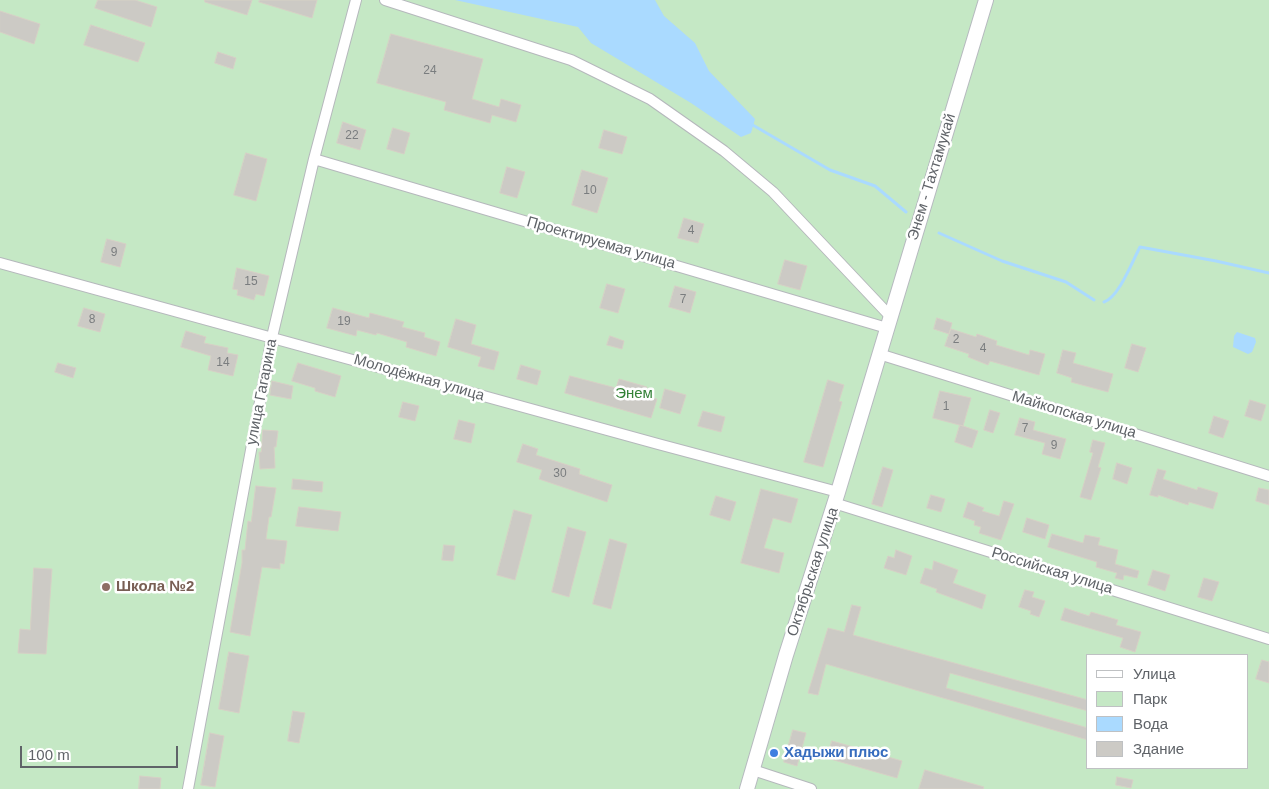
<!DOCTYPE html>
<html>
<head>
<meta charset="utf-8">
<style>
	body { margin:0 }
	#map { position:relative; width:1269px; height:789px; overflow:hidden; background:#f1efe8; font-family:Arial,sans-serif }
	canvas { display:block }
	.legend { position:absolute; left:1086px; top:654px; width:162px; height:115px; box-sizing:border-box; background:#fff; border:1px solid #bfc1c3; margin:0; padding:6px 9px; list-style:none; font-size:15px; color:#5f6368 }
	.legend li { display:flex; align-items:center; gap:10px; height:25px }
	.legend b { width:25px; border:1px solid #bfc1c3 }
	.scale { position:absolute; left:20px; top:746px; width:158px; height:22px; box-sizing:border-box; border:2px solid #5f6368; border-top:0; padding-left:6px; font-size:15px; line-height:18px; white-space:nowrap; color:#5f6368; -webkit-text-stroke:4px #fff; paint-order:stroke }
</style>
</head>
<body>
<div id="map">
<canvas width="1269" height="789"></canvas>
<ul class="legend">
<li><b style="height:6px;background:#fff"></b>Улица</li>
<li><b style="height:14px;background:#c5e8c5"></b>Парк</li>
<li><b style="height:14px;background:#aadaff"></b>Вода</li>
<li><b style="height:14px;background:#cccac5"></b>Здание</li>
</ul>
<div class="scale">100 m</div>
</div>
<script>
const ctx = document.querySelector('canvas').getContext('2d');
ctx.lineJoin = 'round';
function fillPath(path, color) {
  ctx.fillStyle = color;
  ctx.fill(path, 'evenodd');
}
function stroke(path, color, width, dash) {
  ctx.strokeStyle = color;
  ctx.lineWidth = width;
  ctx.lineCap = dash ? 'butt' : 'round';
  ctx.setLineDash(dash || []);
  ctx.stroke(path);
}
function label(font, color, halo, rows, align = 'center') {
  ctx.font = font + ' Arial,sans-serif';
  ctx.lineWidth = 5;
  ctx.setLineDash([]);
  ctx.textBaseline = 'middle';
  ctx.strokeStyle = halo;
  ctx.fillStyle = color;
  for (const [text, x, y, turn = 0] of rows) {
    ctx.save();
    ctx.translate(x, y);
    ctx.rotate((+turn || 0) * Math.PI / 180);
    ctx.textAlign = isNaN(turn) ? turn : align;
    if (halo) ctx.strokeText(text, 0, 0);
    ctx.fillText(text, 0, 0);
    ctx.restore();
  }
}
fillPath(new Path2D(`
	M0,0H1269V789H0ZM1088,655H1248V768H1088Z`), '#c5e8c5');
fillPath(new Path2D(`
	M455,0H655L664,16L695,43L709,71L755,119L751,133L741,137L691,103L591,43L578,27Z
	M1237,332L1255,338L1256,342L1252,352L1248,354L1233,347L1234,336Z`), '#aadaff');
stroke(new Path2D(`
	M751,124L830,170L875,186L906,212
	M939,233L1002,261L1066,282L1094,300
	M1104,302C1119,297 1132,262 1140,247L1216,261L1269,273`), '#aadaff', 3);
const building = new Path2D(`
	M98,0H135L157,7L151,27L95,8Z
	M205,0H252L247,15L205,2Z
	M260,0H317L312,18L259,2Z
	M0,11L40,24L34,44L0,32Z
	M91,25L145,43L138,62L84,45Z
	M391,34L483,59L472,99L499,107L501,99L521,105L516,122L492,115L490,123L444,110L446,102L377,83Z
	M218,52L236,58L233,69L215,63Z
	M343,122L366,130L360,150L337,143Z
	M393,128L410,133L404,154L387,149Z
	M604,130L627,137L622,154L599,148Z
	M246,153L267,159L256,201L234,195Z
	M507,167L525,172L517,198L500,193Z
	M582,170L608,178L597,213L572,205Z
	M684,218L704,224L698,243L678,238Z
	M107,239L126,244L120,267L101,262Z
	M785,260L807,266L800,290L778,284Z
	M237,268L269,276L264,296L256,294L254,300L237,295L238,290L233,289Z
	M607,284L625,289L618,313L600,308Z
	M675,286L696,292L690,313L669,307Z
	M84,308L105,314L100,332L78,326Z
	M333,308L369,318L370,313L404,322L402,327L425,333L424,337L440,342L436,356L406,347L407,342L377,333L376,335L357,330L356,336L327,328Z
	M937,318L952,323L949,334L934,329Z
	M456,319L476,325L471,344L499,352L494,370L478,366L481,357L448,347Z
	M951,329L976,337L977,334L997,341L996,345L1029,355L1030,350L1045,354L1039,375L990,361L988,365L968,357L969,354L945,346Z
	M186,331L206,337L204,343L228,348L227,353L238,355L233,376L208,370L211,356L181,347Z
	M610,336L624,341L622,349L607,345Z
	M1132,344L1146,348L1138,372L1125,368Z
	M1063,350L1076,353L1073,363L1113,374L1108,392L1071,382L1072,378L1057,373Z
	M58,363L76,368L73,378L55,372Z
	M298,363L341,376L335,397L315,391V388L292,381Z
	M521,365L541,371L537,385L517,379Z
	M570,376L616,388L619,379L647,387L645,396L657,399L651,418L565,393Z
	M828,380L844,385L839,401L842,402L823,467L804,462Z
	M272,381L293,386L291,399L270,395Z
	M665,389L686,395L680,414L660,408Z
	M940,391L971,398L963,426L933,418Z
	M1250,400L1266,405L1261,421L1245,416Z
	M403,402L419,406L415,421L399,417Z
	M990,410L1000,413L993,433L984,430Z
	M703,411L725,417L721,432L698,426Z
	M1214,416L1229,421L1223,438L1209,433Z
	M1020,418L1035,422L1033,430L1066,439L1060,459L1042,454L1045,443L1015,435Z
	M459,420L475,424L471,443L454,439Z
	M960,425L978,431L972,448L955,442Z
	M263,430L278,431L276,447H274L275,468L260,469L259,452H261Z
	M1093,440L1105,443L1098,467L1101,468L1091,500L1080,497L1093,453L1090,452Z
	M523,444L538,449L536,455L580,469L579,474L612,485L607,502L539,479L542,470L517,462Z
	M1117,463L1132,468L1127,484L1113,479Z
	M883,467L893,470L882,507L872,504Z
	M1158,469L1166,471L1163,479L1197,490L1198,487L1218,493L1213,509L1189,502L1188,505L1158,495V497L1150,495Z
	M293,479L323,482L322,492L292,489Z
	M256,486L276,488L271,517H269L266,539L287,541L284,564L280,563V569L262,567L250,636L230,632L242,563V550H245L248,521L251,522Z
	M1259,488L1269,490V505L1256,501Z
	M761,489L798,499L791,523L773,518L764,548L784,553L779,573L741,563Z
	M931,495L945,499L941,512L927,508Z
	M716,496L736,502L730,521L710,515Z
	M1004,501L1014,504L1001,540L979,533L981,527L974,525L975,521L963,517L968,502L984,508L982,511L999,516Z
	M299,507L341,512L338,531L296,526Z
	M514,510L532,515L515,580L497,575Z
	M1027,518L1049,525L1045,539L1023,532Z
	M568,527L586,532L569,597L552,592Z
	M1052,534L1083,543L1085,535L1100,538L1098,545L1118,550L1115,564L1139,571L1137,578L1124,575L1123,580L1115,578L1117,573L1096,567L1097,562L1048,547Z
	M610,539L627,544L611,609L593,604Z
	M444,545L455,546L453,561L442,560Z
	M896,550L912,556L906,575L884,568L888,556L894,558Z
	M934,561L958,570L953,583L986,595L982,609L936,592L937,589L920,583L925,568L932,570Z
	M34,568L52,569L46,654L18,653L20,629L30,630Z
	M1153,570L1170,575L1165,591L1148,585Z
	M1204,578L1219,582L1212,601L1198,597Z
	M1025,590L1034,592L1032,597L1045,601L1039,617L1030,614L1031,611L1019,607Z
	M852,605L861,607L853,635L1088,700V711L950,673L946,688L1088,728V740L826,664L818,695L808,693L828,628L844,632Z
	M1065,608L1089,616L1091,612L1118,620L1116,625L1141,632L1135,652L1120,647L1123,638L1061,620Z
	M229,652L249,656L239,713L219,709Z
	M1262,660L1269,662V683L1256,679Z
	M293,711L305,713L299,743L288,741Z
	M793,730L806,733L797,766L784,762Z
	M210,733L224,736L215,787L201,785Z
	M832,741L902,761L897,778L827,758Z
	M925,770L984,787L983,789H919Z
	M140,776L161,778L160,789H139Z
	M1117,777L1133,780L1131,788L1116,785Z`);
fillPath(building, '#cccac5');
stroke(building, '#d6d1c6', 1);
const minor = new Path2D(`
	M385,0L571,60L650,99L724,151L773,192L890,316
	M314,159L887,328
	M0,263L658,444L838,492
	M879,354L1269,476
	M834,503L1269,639
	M753,770L811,789
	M188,789L272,337L314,159L356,0`);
const secondary = new Path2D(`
	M747,789L786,655L838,492L986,0`);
stroke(minor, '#b5b8bc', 12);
stroke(secondary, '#b6babf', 16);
stroke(minor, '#fff', 10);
stroke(secondary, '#fff', 14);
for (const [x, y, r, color] of [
	[106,587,5,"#8d6e63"],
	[774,753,5,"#3f7fe0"]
]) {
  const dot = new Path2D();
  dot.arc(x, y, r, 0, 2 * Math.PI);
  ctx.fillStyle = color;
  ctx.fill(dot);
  stroke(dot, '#fff', 2);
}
label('12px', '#7a7d7f', null, [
	["24",430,71],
	["22",352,136],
	["10",590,191],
	["4",691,231],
	["9",114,253],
	["15",251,282],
	["7",683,300],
	["8",92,320],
	["19",344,322],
	["2",956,340],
	["4",983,349],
	["14",223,363],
	["1",946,407],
	["7",1025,429],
	["9",1054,446],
	["30",560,474]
]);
label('15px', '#5f6368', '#fff', [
	["Энем - Тахтамукай",932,177,-73],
	["Проектируемая улица",601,243,16],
	["Молодёжная улица",419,378,16],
	["улица Гагарина",262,392,-79],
	["Майкопская улица",1074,415,17],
	["Российская улица",1052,571,17],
	["Октябрьская улица",813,572,-72]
]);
label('15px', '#348238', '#fff', [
	["Энем",634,394]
]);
label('bold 15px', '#785e54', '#fff', [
	["Школа №2",116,587]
], 'left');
label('bold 15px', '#366cbe', '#fff', [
	["Хадыжи плюс",784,753]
], 'left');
</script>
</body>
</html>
